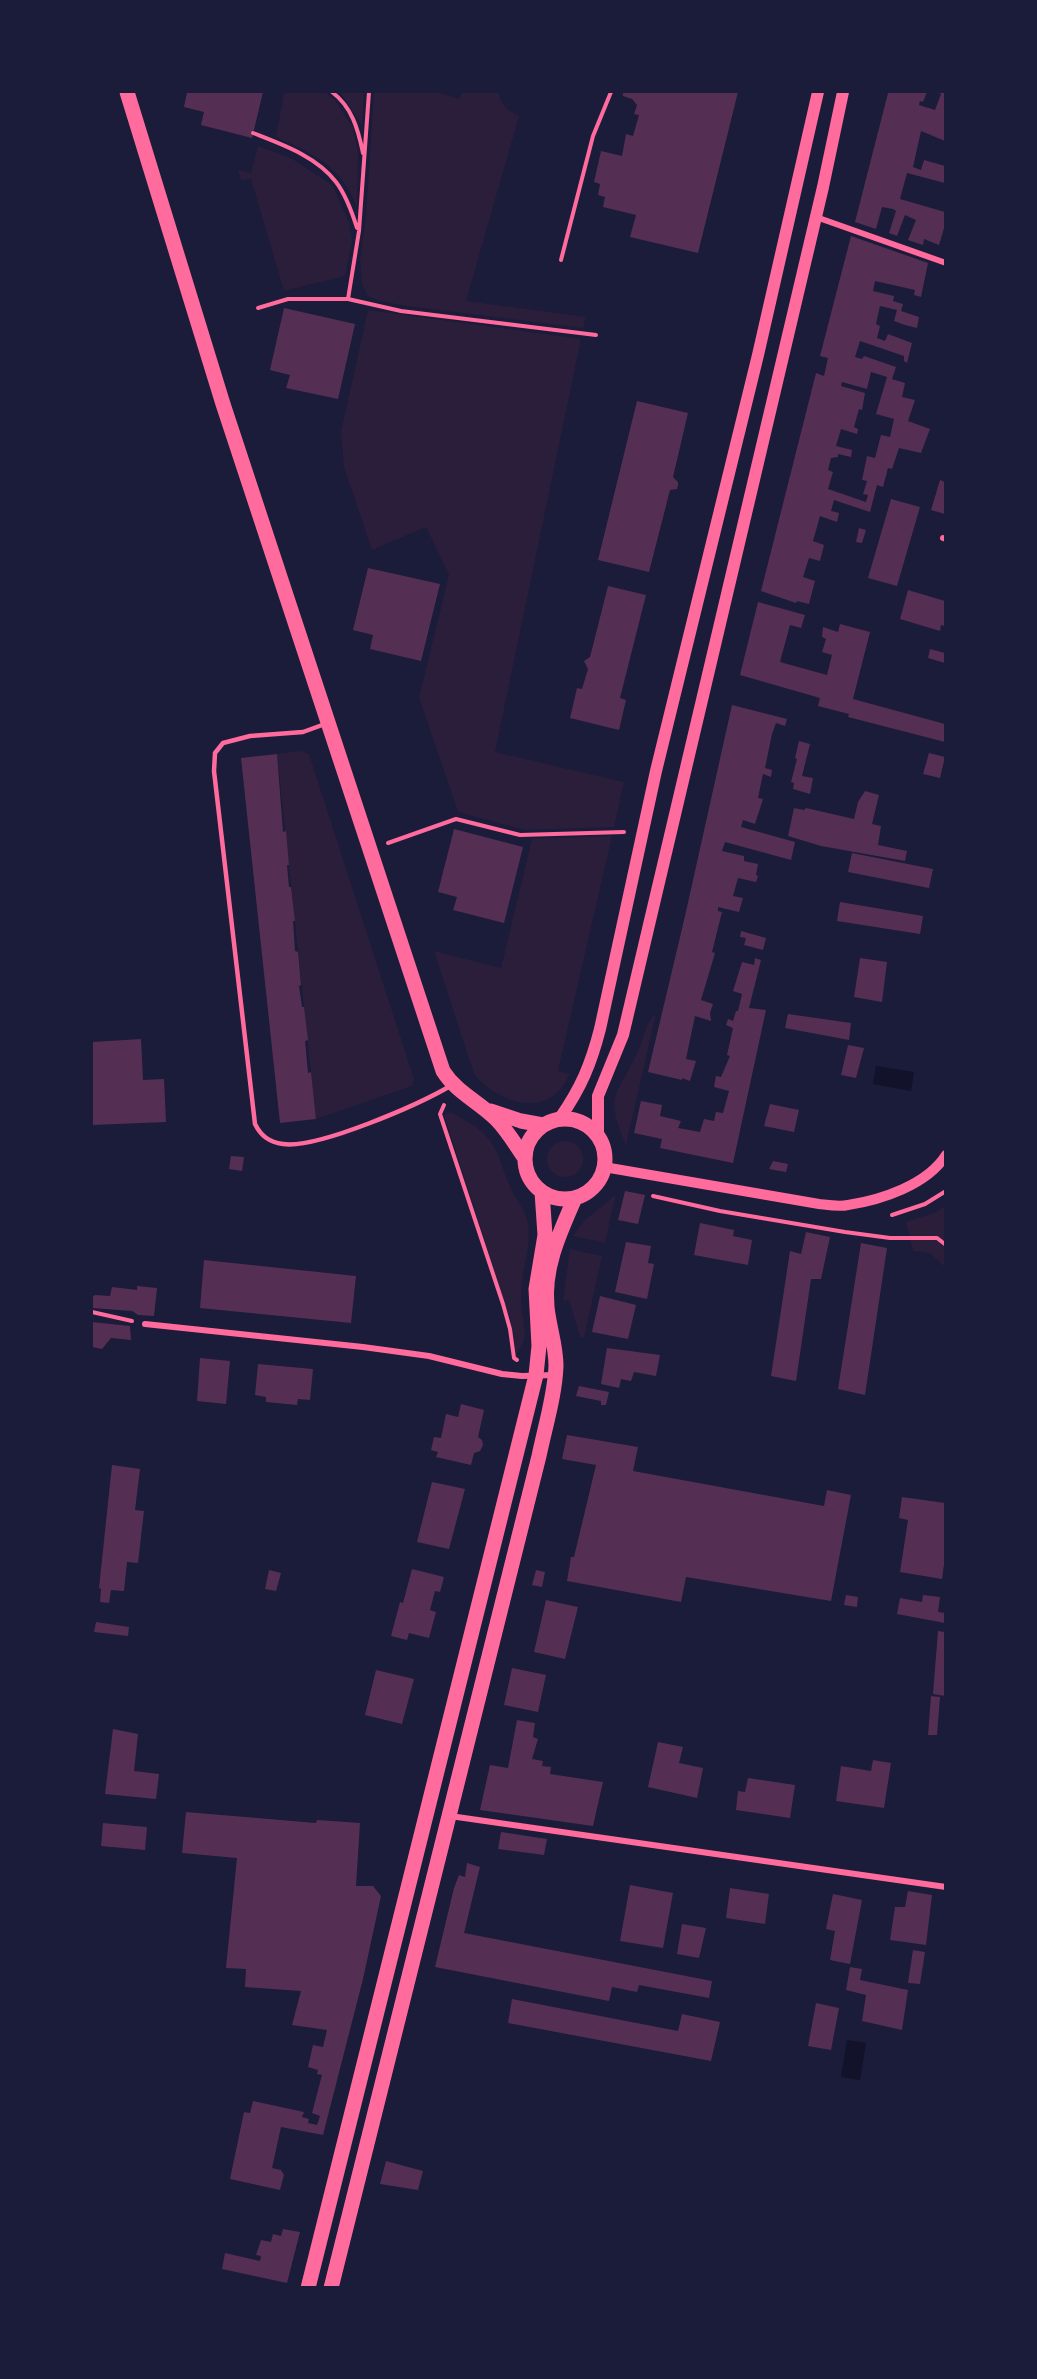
<!DOCTYPE html>
<html>
<head>
<meta charset="utf-8">
<style>
	body { margin:0 }
	#map { position:relative; width:1037px; height:2379px; overflow:hidden; background:#1b1b3a; font-family:"Alegreya Sans",sans-serif }
	canvas { display:block }
	.frame { position:absolute; inset:0; border:93px solid #1b1b3a; pointer-events:none }
</style>
</head>
<body>
<div id="map">
<canvas width="1037" height="2379"></canvas>
<div class="frame"></div>
</div>
<script>
const ctx = document.querySelector('canvas').getContext('2d');
ctx.lineJoin = 'round';
function fillPath(path, color) {
  ctx.fillStyle = color;
  ctx.fill(path, 'evenodd');
}
function stroke(path, color, width, dash) {
  ctx.strokeStyle = color;
  ctx.lineWidth = width;
  ctx.lineCap = dash ? 'butt' : 'round';
  ctx.setLineDash(dash || []);
  ctx.stroke(path);
}
fillPath(new Path2D(`
	M284,92H325L335,100L353,128L358,152L357,207C341,166 314,154 276,137Z
	M339,92H364L362,125L340,92Z
	M374,92H437L459,99L462,92H499C500,105 508,111 519,116L466,301L586,317L583,328L407,306L380,301L368,296L362,285L360,260L366,216Z
	M258,146L291,158L332,185L349,222L352,242L345,276L284,291L251,179L241,180L238,170L251,173Z
	M368,310L581,339L495,752L624,782L614,827L525,830L458,812L419,697L449,575L426,527L372,550L344,467L341,432Z
	M301,751L309,754L414,1079L412,1086L316,1119L277,754Z
	M612,836L558,1071L570,1074C565,1082 561,1091 553,1096C527,1114 491,1095 474,1074L434,951L501,968L532,839Z
	M656,1014L626,1145C604,1092 617,1097 638,1051C645,1037 644,1024 656,1014Z
	M448,1113H453C464,1120 479,1127 487,1137C499,1150 501,1166 508,1182C515,1200 529,1212 529,1232C529,1255 520,1277 521,1301C521,1317 532,1341 516,1353L511,1321L444,1115Z
	M547 1159a18 18 0 1 1 36 0a18 18 0 1 1-36 0Z
	M613,1197H615L605,1243L573,1236L584,1221Z
	M945,1206V1267L930,1253L913,1251L906,1222L936,1212Z
	M570,1249L602,1256L584,1338L580,1337L569,1300L563,1301Z`), '#2a1e3b');
fillPath(new Path2D(`
	M876,1066L914,1072L911,1091L873,1084Z
	M847,2040L866,2043L860,2080L841,2077Z`), '#12122b');
fillPath(new Path2D(`
	M187,92H263L252,138L201,125L204,112L184,107Z
	M623,92H738L698,253L630,237L636,215L603,207L605,197L598,195L600,184L594,182L601,151L622,156L626,134L633,136L639,115L634,114L637,105L632,99L623,96Z
	M888,93L927,92L923,102L920,101L919,105L935,110L941,94L936,92H945V141L921,131L913,167L921,170L924,160L945,166V183L907,173L900,199L945,212V225L939,245L924,239L923,245L908,240L916,220L905,215L897,236L889,233L896,211L893,209L882,207L876,229L855,222Z
	M851,236L928,263L921,297L914,295L915,290L875,281L873,291L894,296L893,301L903,304L901,311L919,317L917,328L905,325L894,321L897,310L880,306L876,324L880,326L877,338L885,341L888,334L912,343L907,363L904,361V356L860,341L855,357L862,359L864,356L896,367L892,379L905,383L902,397L915,400L908,421L930,429L921,453L899,448L892,469L888,468L883,487L877,485L870,512L834,500L831,511L839,513L837,522L820,516L813,541L824,545L820,561L809,558L803,577L815,581L809,604L797,601L796,603L761,591L816,373L824,376L828,358L820,356ZM871,372L887,377L876,414L894,419L890,437L881,435L875,458L867,456L862,480L867,481L863,494L868,495L866,502L828,489L833,472L828,470L831,458L838,457V454L851,457L852,450L836,446L841,429L857,434L858,429L854,427L859,409L862,410L865,393L841,386L842,382L867,389Z
	M284,308L355,324L338,399L286,388L290,375L270,370Z
	M637,401L688,413L673,477L678,482V485L677,489L670,490L649,572L598,560Z
	M940,480L945,482V514L931,510Z
	M891,499L920,507L897,586L868,578Z
	M859,528L866,530L862,543L856,542Z
	M368,568L440,584L421,661L370,649L373,635L353,630Z
	M608,586L646,595L620,698L626,700L619,730L570,718L577,688L582,689L588,669L584,661L590,657Z
	M908,590L945,601V626L941,625L940,631L900,619Z
	M758,602L805,615L801,628L790,625L780,662L827,675L832,655L822,652L826,639L822,637L823,627L838,632L840,624L870,632L853,699L945,724V742L848,717L849,714L818,706L820,698L740,675Z
	M930,649L945,653V663L928,658Z
	M732,705L787,719L785,726L776,723L772,734L765,768L772,770L771,777L763,774L758,798L763,799L755,824L743,820L741,827L795,842L791,860L725,842L722,851L744,856V861L758,864L756,875L758,876L756,882L738,878L733,896L743,898L739,912L718,907V911L722,912L712,952L715,953L701,1000L713,1004L710,1013L711,1021L695,1016L686,1059L696,1061L690,1081L682,1078V1080L648,1072L685,916Z
	M799,741L810,744L802,776L813,778L810,794L793,789L794,783L791,782L797,759L795,758Z
	M929,753L945,757L940,778L923,774Z
	M277,754L283,832L286,831L289,865H287L289,887H291L295,921H293L295,951L298,952L301,985L299,986L302,1007H304L308,1040L305,1041L308,1073L311,1072L316,1119L280,1123L241,758Z
	M865,791L879,795L872,824L881,826L878,845L907,851L905,861L821,846L788,836L794,808L804,810L806,808L854,819L858,802Z
	M454,829L523,847L504,923L453,910L457,897L438,892Z
	M852,853L933,869L929,888L848,872Z
	M840,902L923,916L920,934L837,921Z
	M741,931L766,938L763,950L744,945L746,938L740,937Z
	M755,958L761,960L749,1008L766,1010L733,1163L660,1148L662,1139L634,1133L641,1101L662,1105L660,1116L681,1121L678,1128L700,1132L704,1119L714,1121L716,1112L723,1113L729,1091L714,1087L716,1076L721,1077L730,1056L727,1055L733,1028L726,1025L728,1019L733,1021L736,1011H738L742,994L733,991L742,962L754,965Z
	M860,958L887,962L882,1002L854,997Z
	M788,1014L851,1023L849,1040L785,1028Z
	M141,1039L143,1080L164,1079L166,1122L92,1125V1042Z
	M848,1045L864,1048L856,1078L841,1075Z
	M770,1104L799,1110L794,1132L764,1126Z
	M231,1156L244,1157L242,1171L229,1169Z
	M773,1161L788,1164L786,1172L769,1169Z
	M625,1191L645,1195L638,1224L618,1220Z
	M700,1223L734,1230L733,1236L752,1240L748,1265L694,1255Z
	M806,1232L830,1237L821,1279H811L796,1381L771,1376L790,1251L801,1254Z
	M626,1242L651,1246L648,1263L654,1264L647,1299L615,1292Z
	M861,1243L887,1248L865,1395L838,1389Z
	M204,1260L356,1276L351,1323L200,1308Z
	M137,1286L157,1288L154,1316L138,1315L132,1311L92,1308V1297L95,1295L110,1296L112,1287L137,1290Z
	M600,1296L636,1305L628,1339L592,1332Z
	M92,1322L130,1326L131,1340L111,1338L102,1349L92,1347Z
	M607,1348L660,1355L656,1376L634,1372L631,1381L621,1379L619,1388L601,1384Z
	M200,1358L230,1361L226,1404L197,1401Z
	M258,1364L313,1369L310,1400L298,1399L297,1405L266,1402V1397L255,1395Z
	M579,1386L609,1392L606,1405H601V1401L576,1396Z
	M461,1404L484,1410L478,1437L482,1440L483,1445L480,1451L474,1453L471,1465L436,1457L438,1452L431,1450L434,1437L441,1438L446,1414L458,1417Z
	M567,1435L638,1447L633,1471L824,1506L827,1490L851,1495L831,1601L686,1577L681,1602L567,1581L571,1557H574L596,1465L562,1459Z
	M112,1465L140,1469L135,1510L144,1511L138,1563L127,1562L124,1591L111,1590L109,1603L100,1602L101,1589L99,1588Z
	M432,1482L465,1489L449,1549L417,1542Z
	M902,1497L945,1503V1557L942,1579L900,1572L908,1520L899,1518Z
	M412,1569L444,1577L440,1592L435,1591L430,1610L436,1612L429,1638L409,1633L407,1640L391,1636L400,1602L403,1603Z
	M269,1570L281,1573L276,1591L265,1589Z
	M536,1570L545,1572L542,1587L532,1585Z
	M846,1595L858,1597L857,1607L844,1605Z
	M923,1595L940,1597L938,1612L945,1613V1623L897,1614L900,1598L922,1602Z
	M546,1600L578,1607L565,1659L534,1652Z
	M96,1622L129,1627L128,1636L94,1632Z
	M938,1631L945,1632V1696L933,1694Z
	M512,1668L546,1675L538,1712L504,1705Z
	M376,1670L414,1679L402,1724L365,1715Z
	M931,1696L940,1697L937,1735H928Z
	M517,1720L535,1723L533,1737L538,1739L532,1759L543,1761L542,1766L551,1767L550,1774L603,1782L593,1826L480,1810L490,1765L508,1768Z
	M113,1729L138,1734L134,1771L159,1774L156,1799L105,1794Z
	M658,1742L683,1747L679,1763L703,1768L697,1798L648,1787Z
	M873,1760L891,1763L884,1808L836,1801L841,1766L871,1771Z
	M748,1778L795,1785L790,1818L736,1810L738,1791L745,1792Z
	M186,1812L316,1823L317,1820L360,1823L356,1886H373L381,1896L363,1979L323,2135L281,2127L272,2168L281,2170L284,2175L280,2190L230,2179L244,2112L250,2113L253,2101L304,2112L302,2117L309,2119L308,2123L317,2125L320,2116L312,2113L322,2075L317,2074L318,2070L308,2067L313,2045L323,2047L327,2030L292,2025L301,1991L245,1987L246,1969L226,1968L237,1858L182,1853Z
	M103,1823L147,1827L145,1850L101,1846Z
	M501,1832L547,1839L544,1855L498,1849Z
	M467,1863L480,1867L464,1933L712,1981L709,1998L639,1985L637,1992L612,1987L609,2001L435,1967L454,1888L459,1875L465,1877Z
	M630,1885L673,1893L663,1948L620,1941Z
	M730,1888L769,1894L765,1924L726,1918Z
	M908,1891L932,1895L926,1945L890,1940L895,1907H905Z
	M833,1894L862,1900L850,1964L830,1960L835,1931L826,1929Z
	M682,1924L706,1928L699,1958L677,1954Z
	M913,1950L925,1952L920,1984L908,1983Z
	M850,1967L862,1969L860,1980L908,1990L902,2030L862,2021L866,1995L846,1990Z
	M512,1999L678,2031L682,2014L720,2022L711,2061L508,2023Z
	M816,2003L839,2008L831,2050L808,2046Z
	M386,2161L423,2171L418,2190L380,2184Z
	M283,2229L300,2232L287,2283L222,2269L225,2253L260,2261L261,2256L256,2255L261,2240L271,2242L273,2234L281,2236Z`), '#542f53');
stroke(new Path2D(`
	M332,92C352,107 358,129 363,153
	M253,133C281,144 316,156 336,182C346,195 352,212 357,228
	M561,260L593,136L611,92
	M348,299L359,231L369,92
	M258,308L288,299H348L401,311L596,335
	M388,843L456,819L520,835L624,832
	M444,1105L440,1114L503,1304L510,1329L514,1358L517,1360
	M653,1196L720,1211L845,1232L890,1238H937L946,1245
	M892,1215L925,1204L946,1191
	M92,1312L132,1321`), '#ff6b9d', 4);
stroke(new Path2D(`
	M325,724L303,732L250,736L223,743L215,753L214,771L255,1124C261,1136 269,1142 283,1144C318,1149 420,1104 452,1085`), '#ff6b9d', 4.5);
stroke(new Path2D(`
	M816,217L946,263
	M943,538L946,539
	M145,1324L363,1347L429,1356L502,1374L522,1376L554,1375
	M450,1816L946,1887`), '#ff6b9d', 6);
stroke(new Path2D(`
	M604,1167L819,1204C828,1205 839,1207 848,1205C881,1200 927,1185 946,1155`), '#ff6b9d', 10);
stroke(new Path2D(`
	M560,1118C581,1088 591,1064 600,1029L656,771L758,355L818,92
	M598,1135V1096L623,1035L823,187L843,92`), '#ff6b9d', 12);
stroke(new Path2D(`
	M127,92L223,404L443,1071C457,1093 478,1101 496,1119C507,1130 515,1144 524,1157
	M491,1111L521,1121L543,1125
	M525 1159a40 40 0 1 1 80 0a40 40 0 1 1-80 0Z
	M308,2288L536,1375L539,1346L536,1289L545,1235L542,1192
	M331,2288L539,1456C545,1427 555,1395 556,1366C556,1345 549,1327 547,1307C543,1268 560,1232 575,1198`), '#ff6b9d', 15);
</script>
</body>
</html>
